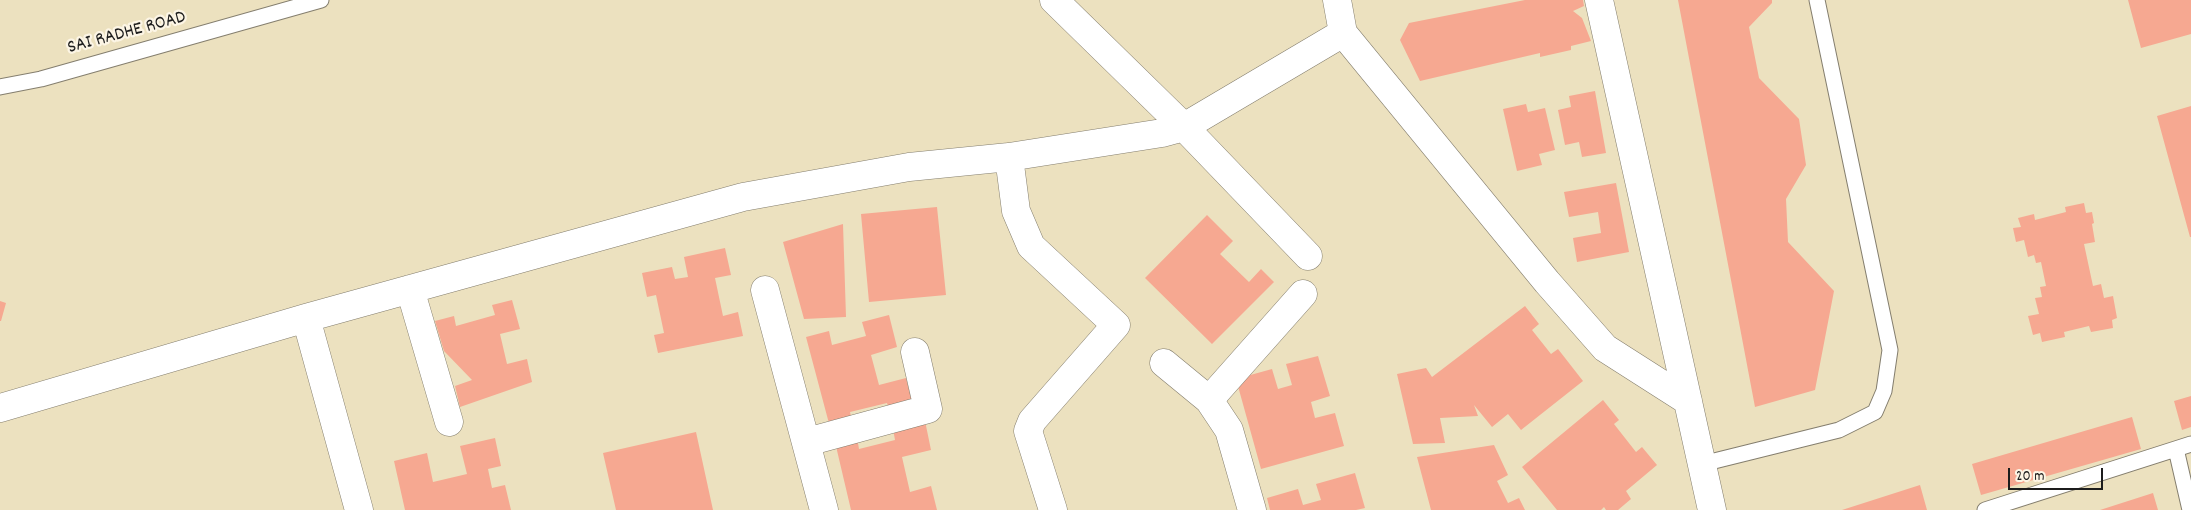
<!DOCTYPE html>
<html>
<head>
<meta charset="utf-8">
<style>
	body { margin:0 }
	#map { position:relative; width:2191px; height:510px; overflow:hidden; background:#ece1bf; font-family:Dekko,sans-serif }
	canvas { display:block }
	.scale { position:absolute; left:2008px; top:468px; width:95px; height:22px; box-sizing:border-box; border:2px solid #1c1c1c; border-top:0; padding-left:6px; font-size:15px; line-height:18px; white-space:nowrap; color:#1c1c1c; -webkit-text-stroke:4px #fcf5e5; paint-order:stroke }
</style>
</head>
<body>
<div id="map">
<canvas width="2191" height="510"></canvas>
<div class="scale">20 m</div>
</div>
<script>
const ctx = document.querySelector('canvas').getContext('2d');
ctx.lineJoin = 'round';
function fillPath(path, color) {
  ctx.fillStyle = color;
  ctx.fill(path, 'evenodd');
}
function stroke(path, color, width, dash) {
  ctx.strokeStyle = color;
  ctx.lineWidth = width;
  ctx.lineCap = dash ? 'butt' : 'round';
  ctx.setLineDash(dash || []);
  ctx.stroke(path);
}
function label(font, color, halo, rows, align = 'center') {
  ctx.font = font + ' Dekko,sans-serif';
  ctx.lineWidth = 4.5;
  ctx.setLineDash([]);
  ctx.textBaseline = 'middle';
  ctx.strokeStyle = halo;
  ctx.fillStyle = color;
  for (const [text, x, y, turn = 0] of rows) {
    ctx.save();
    ctx.translate(x, y);
    ctx.rotate((+turn || 0) * Math.PI / 180);
    ctx.textAlign = isNaN(turn) ? turn : align;
    if (halo) ctx.strokeText(text, 0, 0);
    ctx.fillText(text, 0, 0);
    ctx.restore();
  }
}
fillPath(new Path2D(`
	M1525,0H1583L1584,6L1573,11L1582,18L1591,41L1571,46V50L1540,57V53L1420,81L1400,40L1409,23Z
	M1678,0H1772V3L1749,27L1759,78L1799,119L1806,165L1786,199L1788,242L1834,291L1815,390L1755,407Z
	M2128,0H2191V34L2141,48Z
	M1595,91L1606,153L1582,157L1579,142L1565,145L1558,110L1571,107L1569,96Z
	M1526,104L1528,112L1545,108L1555,150L1539,154L1542,165L1517,171L1503,109Z
	M2191,106V237H2190L2157,116Z
	M1616,183L1629,252L1577,262L1573,238L1601,233L1598,212L1569,217L1564,192Z
	M2084,203L2086,213L2092,212L2094,223L2092,224L2095,242L2084,244L2093,286L2101,284L2104,298L2113,296L2117,318L2112,320L2113,328L2091,332L2089,326L2064,332L2065,337L2042,342L2040,333L2033,335L2028,316L2039,314L2035,298L2042,297L2040,287L2046,286L2041,262L2036,263L2034,255L2028,257L2024,240L2016,242L2013,228L2021,227L2018,218L2034,214L2035,220L2066,212L2065,207Z
	M937,207L946,295L869,302L861,214Z
	M1207,215L1233,241L1220,254L1249,282L1261,269L1274,282L1212,344L1145,278Z
	M843,224L846,317L804,319L783,242Z
	M725,248L731,275L715,278L723,316L738,312L743,336L658,353L654,335L664,333L656,295L647,297L642,273L672,267L675,279L688,277L684,257Z
	M512,300L520,329L500,334L507,364L527,359L532,382L460,407L455,386L472,380L444,351L435,321L454,316L456,326L495,315L492,305Z
	M0,301L6,303L1,321H0Z
	M1525,306L1539,324L1532,330L1551,354L1558,349L1583,381L1521,430L1508,414L1492,427L1474,405L1478,416L1440,418L1445,443L1413,444L1397,374L1426,368L1432,377Z
	M889,315L897,347L871,355L879,385L906,378L914,408L890,415L887,403L850,412L853,425L831,431L806,337L829,331L832,345L866,336L862,322Z
	M1318,356L1330,396L1311,402L1315,418L1335,413L1344,446L1261,469L1236,379L1272,369L1278,389L1292,385L1286,364Z
	M2191,396V427L2182,430L2174,401Z
	M1603,400L1619,420L1614,424L1636,452L1642,447L1657,465L1626,491L1631,499L1618,510H1606L1604,507L1601,510H1557L1522,467Z
	M924,416L931,450L902,457L910,492L931,486L937,510H851L835,442L857,437L859,449L895,440L892,423Z
	M2132,417L2141,449L1981,495L1972,464Z
	M696,432L713,510H616L603,453Z
	M495,438L501,466L488,469L492,488L505,485L511,510H405L394,461L427,453L433,482L467,474L460,446Z
	M1494,445L1508,475L1497,481L1508,503L1519,498L1525,510H1431L1417,457Z
	M1355,473L1365,508L1356,510H1270L1267,498L1298,489L1303,505L1321,500L1316,484Z
	M1920,485L1927,510H1842Z
	M2153,493L2158,510H2100Z`), '#f6a891');
const service = new Path2D(`
	M0,87L41,79L321,0
	M2176,449L2190,510
	M1702,464L1839,430L1875,412L1884,391L1890,350L1817,0
	M1985,510L2191,444`);
const minor = new Path2D(`
	M1054,0L1184,127L1308,256
	M1337,0L1343,33L1547,282L1605,348L1688,401
	M1599,0L1712,510
	M1009,157L1016,211L1031,246L1116,325L1032,421L1028,431L1053,510
	M410,289L449,422
	M765,290L824,510
	M306,318L359,510
	M1164,363L1209,400L1229,430L1252,510
	M1209,400L1303,294
	M0,408L306,318L743,197L909,167L1009,157L1162,133L1184,127L1343,33
	M807,442L928,409L915,352`);
stroke(service, '#847e6e', 17);
stroke(minor, '#847e6e', 29);
stroke(service, '#fff', 15);
stroke(minor, '#fff', 28);
label('19px', '#1c1c1c', '#fcf5e5', [
	["SAI RADHE ROAD",127,34,-15]
]);
</script>
</body>
</html>
